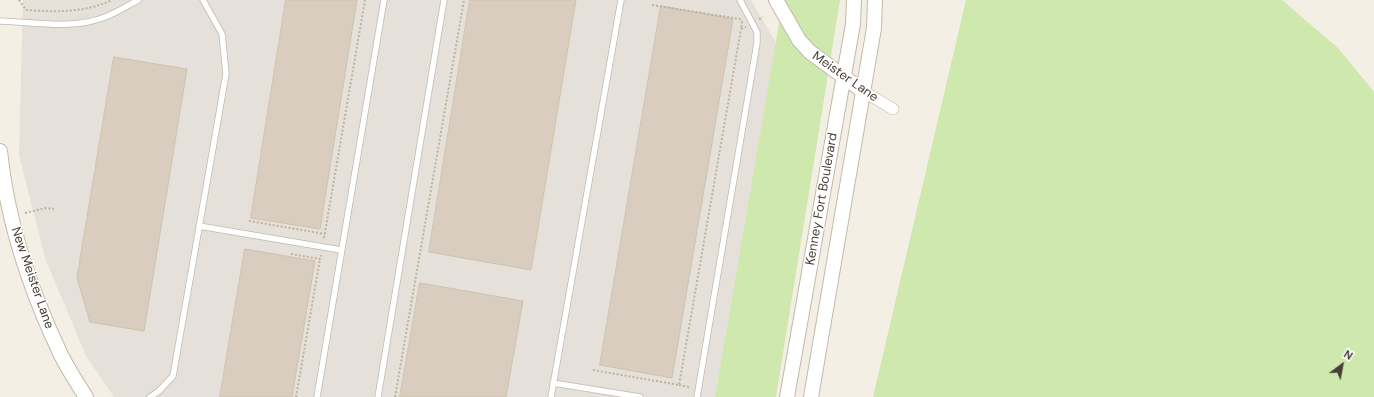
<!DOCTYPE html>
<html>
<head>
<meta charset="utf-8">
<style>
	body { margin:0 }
	#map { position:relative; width:1374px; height:397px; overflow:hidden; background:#f3efe5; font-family:"DM Sans",sans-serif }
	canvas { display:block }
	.north { position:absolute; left:1322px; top:345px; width:40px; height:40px; -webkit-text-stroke:3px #fff; paint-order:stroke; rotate:32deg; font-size:11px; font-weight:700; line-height:16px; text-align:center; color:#453f35 }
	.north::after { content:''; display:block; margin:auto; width:14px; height:18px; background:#453f35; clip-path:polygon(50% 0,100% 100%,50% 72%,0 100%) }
</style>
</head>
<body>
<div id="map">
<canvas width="1374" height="397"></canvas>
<div class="north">N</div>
</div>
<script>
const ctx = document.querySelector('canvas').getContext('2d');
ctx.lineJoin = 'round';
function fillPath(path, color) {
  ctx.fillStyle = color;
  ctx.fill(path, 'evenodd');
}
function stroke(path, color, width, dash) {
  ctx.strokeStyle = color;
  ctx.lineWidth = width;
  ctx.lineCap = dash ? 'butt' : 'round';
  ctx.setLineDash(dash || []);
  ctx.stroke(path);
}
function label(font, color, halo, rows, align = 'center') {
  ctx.font = font + ' "DM Sans",sans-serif';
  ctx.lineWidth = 3;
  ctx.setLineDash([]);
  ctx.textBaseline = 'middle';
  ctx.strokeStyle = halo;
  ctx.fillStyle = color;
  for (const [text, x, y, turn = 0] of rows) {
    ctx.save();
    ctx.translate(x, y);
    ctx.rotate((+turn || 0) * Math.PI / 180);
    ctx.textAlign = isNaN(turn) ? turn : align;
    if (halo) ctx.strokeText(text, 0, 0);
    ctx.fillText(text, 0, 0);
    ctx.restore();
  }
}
fillPath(new Path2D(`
	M23,0H751L776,43L715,397H114L86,356L45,258L19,155Z`), '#e5e0da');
fillPath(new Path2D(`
	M783,0H840L776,397H715Z
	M966,0H1282L1338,48L1374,92V397H873Z`), '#cee8ad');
const building = new Path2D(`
	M286,0H357L320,229L251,218Z
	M470,0H576L531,270L429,252Z
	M661,6L733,19L672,378L600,365Z
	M114,57L187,69L144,331L90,322L77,278Z
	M245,249L315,261L292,397H220Z
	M420,283L523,301L506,397H400Z`);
fillPath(building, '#d8cdbe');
stroke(building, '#cfc2ae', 1);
const service = new Path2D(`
	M0,21C33,22 73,30 105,17C116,13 127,6 138,0
	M199,226L341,250
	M553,383L640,397
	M150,397L159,391L173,376L226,74L222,34L203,0
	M317,397L384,0
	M378,397L444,0
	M551,397L621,0
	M697,397L757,43V32L740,0`);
const minor = new Path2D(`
	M863,91L893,109`);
const tertiary = new Path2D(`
	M776,0L799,40L810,52L863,91
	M0,151C7,221 31,292 61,355C68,369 77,383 86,397
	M787,397L853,24L854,0
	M811,397L874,28L875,0`);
stroke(service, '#c1b9ab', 7);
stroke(minor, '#c1b9ab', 12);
stroke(tertiary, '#c1b9ab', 16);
stroke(new Path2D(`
	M19,0L26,10C57,12 84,13 112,0
	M652,5L740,19L742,22L741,29L746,27
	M759,19L763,17
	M25,213L46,208L54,209
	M249,221L325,234
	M324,238L365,0
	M291,254L320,259L321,255
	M593,370L679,385L741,29
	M679,385L689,387V389
	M296,397L320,259
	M395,397L464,0`), '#c0b299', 2, [2, 2]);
stroke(service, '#fff', 5.5);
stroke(minor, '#fff', 11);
stroke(tertiary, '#fff', 14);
label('13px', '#453f35', '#fff', [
	["Meister Lane",845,77,35],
	["Kenney Fort Boulevard",822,199,-80],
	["New Meister Lane",32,278,71]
]);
</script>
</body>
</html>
